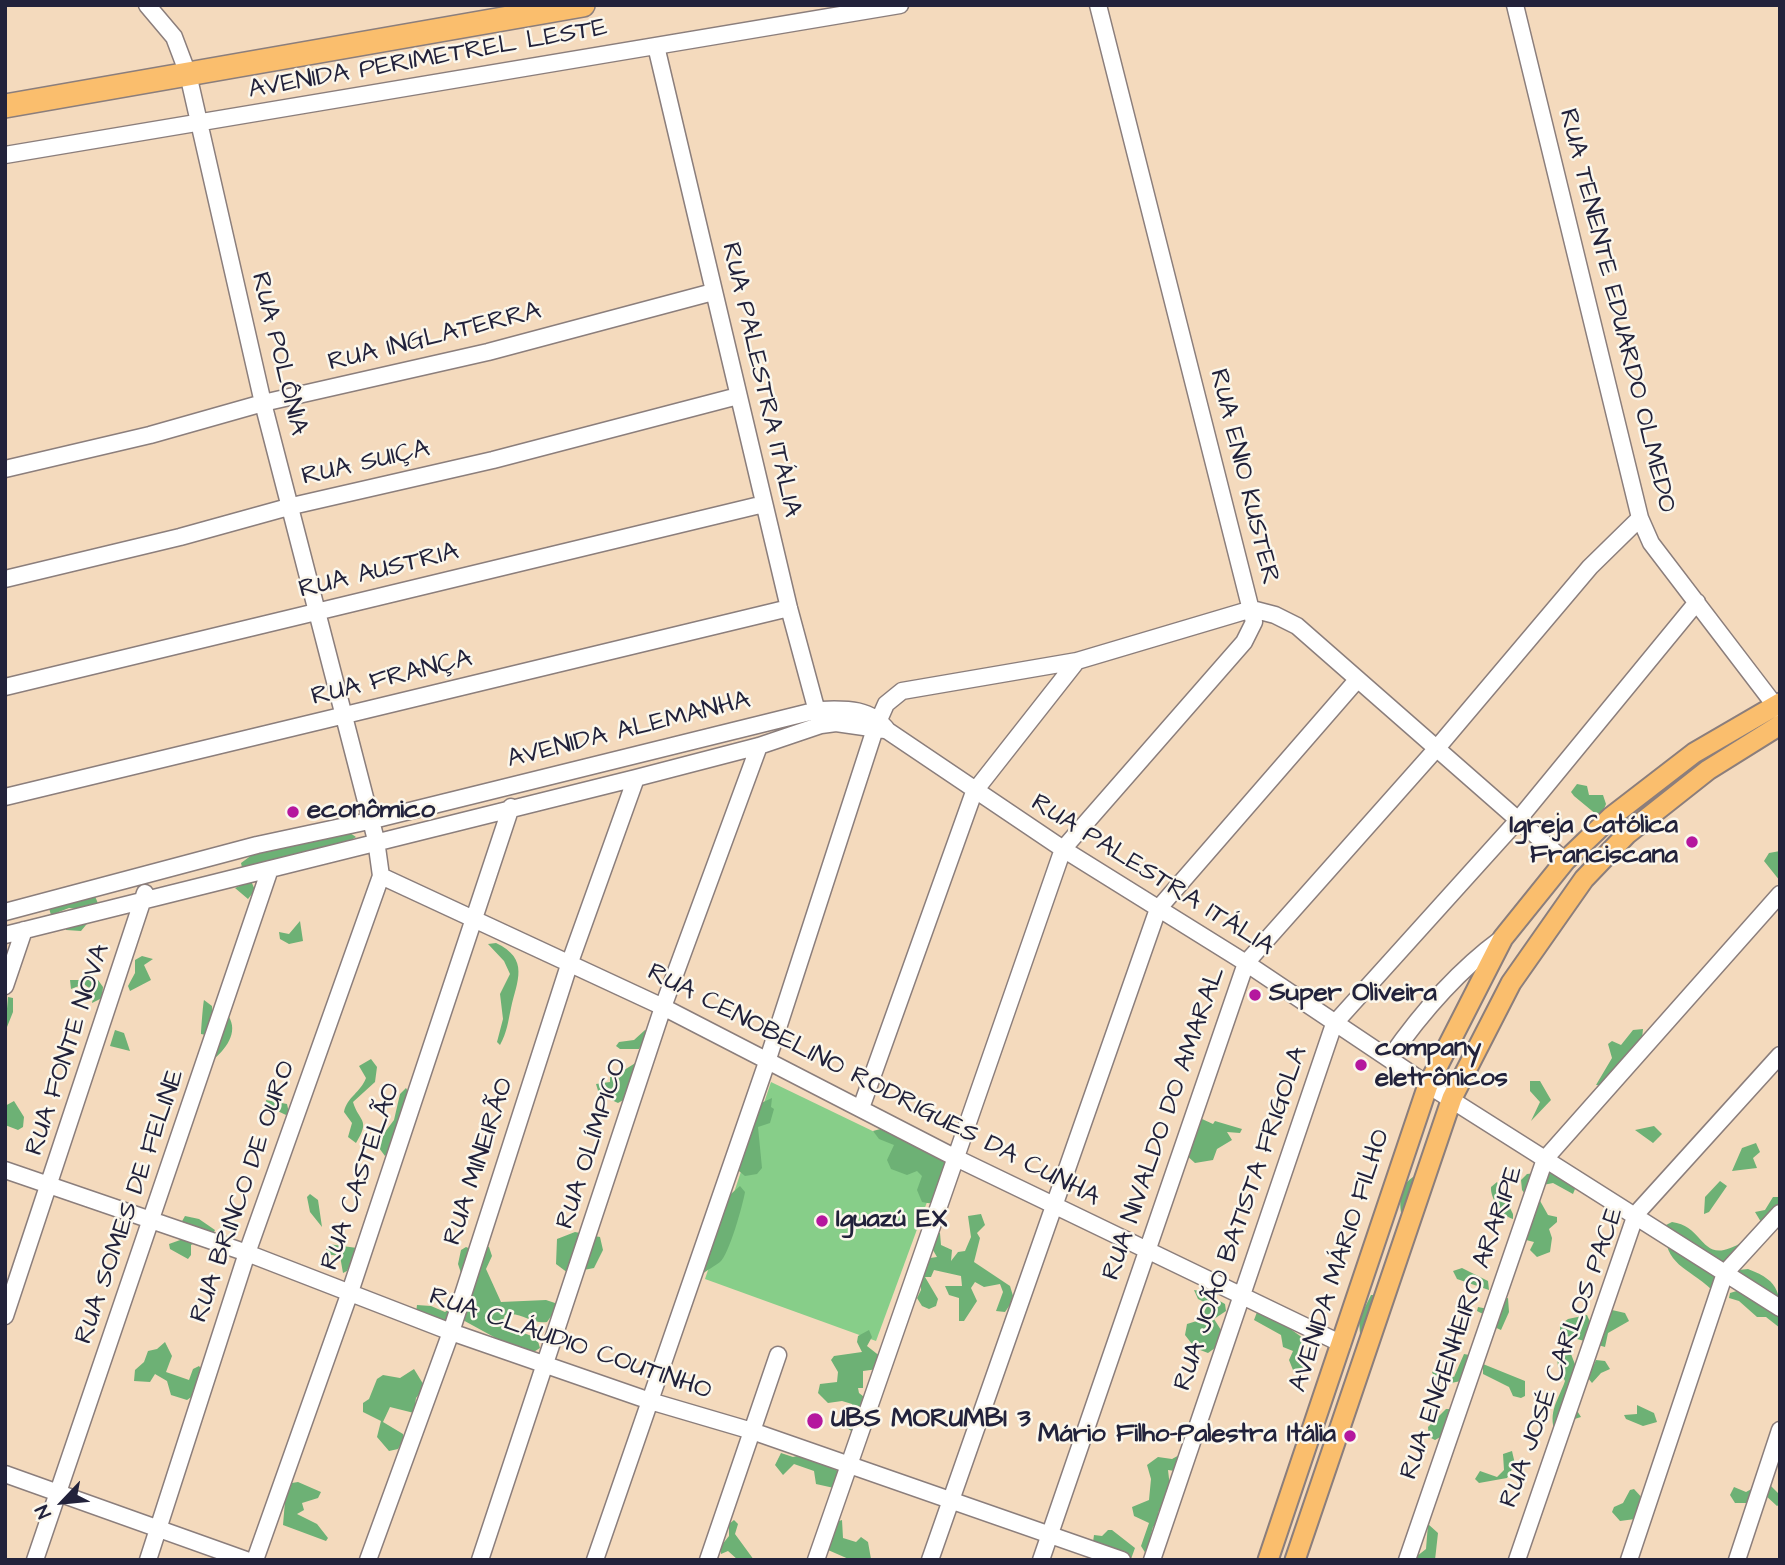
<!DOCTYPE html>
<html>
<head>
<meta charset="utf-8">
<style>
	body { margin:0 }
	#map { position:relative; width:1785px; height:1565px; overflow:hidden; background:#f4dabd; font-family:"Architects Daughter",sans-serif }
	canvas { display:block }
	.frame { position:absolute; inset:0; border:7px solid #22223b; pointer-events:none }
	.north { position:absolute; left:28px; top:1467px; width:70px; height:70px; -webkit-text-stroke:5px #fbf7ec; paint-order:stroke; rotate:244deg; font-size:19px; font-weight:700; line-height:28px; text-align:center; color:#22223b }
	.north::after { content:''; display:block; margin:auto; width:24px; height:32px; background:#22223b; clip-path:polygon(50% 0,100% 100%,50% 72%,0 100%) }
</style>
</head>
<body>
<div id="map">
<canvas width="1785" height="1565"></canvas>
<div class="frame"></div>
<div class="north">N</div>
</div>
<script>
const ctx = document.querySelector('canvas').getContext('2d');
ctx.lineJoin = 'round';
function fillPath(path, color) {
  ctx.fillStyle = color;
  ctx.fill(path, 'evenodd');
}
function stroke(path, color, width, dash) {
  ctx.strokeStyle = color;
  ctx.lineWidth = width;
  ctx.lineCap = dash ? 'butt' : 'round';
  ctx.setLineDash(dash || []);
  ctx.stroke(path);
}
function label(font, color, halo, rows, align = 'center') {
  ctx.font = font + ' "Architects Daughter",sans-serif';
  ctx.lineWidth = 5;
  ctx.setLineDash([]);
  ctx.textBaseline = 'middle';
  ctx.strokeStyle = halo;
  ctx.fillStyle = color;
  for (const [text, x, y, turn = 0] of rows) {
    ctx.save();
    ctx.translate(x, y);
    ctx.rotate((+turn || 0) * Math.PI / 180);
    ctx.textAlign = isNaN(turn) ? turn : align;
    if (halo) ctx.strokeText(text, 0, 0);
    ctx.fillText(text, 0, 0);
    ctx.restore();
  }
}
fillPath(new Path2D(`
	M771,1082L941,1164L876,1341L705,1279Z`), '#87ce89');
fillPath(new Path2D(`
	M1577,784L1587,786L1589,795H1603L1606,804L1602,814L1597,815L1574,796L1571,792Z
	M350,833L359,839L356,837L343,845L243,872L241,863L256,852L270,848H285L301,840Z
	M1780,851V881L1764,861L1769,853Z
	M251,881L255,890L248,899L235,888Z
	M94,894L100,908L81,931L66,930L65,925L79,909L69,908L51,915L48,905Z
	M300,921L303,941L289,944L280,939L279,932L289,934Z
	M496,943C530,959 517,981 511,1008C508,1022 507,1032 500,1045L497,1042L503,1019L500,994L510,974L504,961L488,944Z
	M142,956L153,959L144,965L151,980L130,991L128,986L135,973V960Z
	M70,980H98L103,987L102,998L92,1003L94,992L84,984L71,989Z
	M8,997L13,998V1012L5,1032Z
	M204,1000L212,1006L213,1020L226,1013C240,1029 228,1047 214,1059H210L206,1035L201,1034C201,1031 203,1003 204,1000Z
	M1643,1029L1642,1039L1601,1085H1596L1612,1058L1608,1044L1612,1041L1621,1045L1633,1030Z
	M115,1030L124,1033L130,1051L110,1046Z
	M645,1030L649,1032L639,1049H620L616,1046L619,1042L634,1040Z
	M371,1059L377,1067L375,1082L353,1102C359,1122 371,1119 356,1143L348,1137L352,1123L344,1112C347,1097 361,1092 366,1078L359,1066Z
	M640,1060L625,1099L618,1103L599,1094L596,1084L610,1082V1077C621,1073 630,1066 640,1060Z
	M1530,1081H1540L1551,1100L1531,1121L1540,1102L1530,1091Z
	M406,1088L409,1093L391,1148L385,1156L379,1148V1140L394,1120L400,1094Z
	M772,1098L771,1107L774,1109L770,1123L758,1127L762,1168L757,1174L745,1176L734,1167L757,1105Z
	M266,1100L287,1104L289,1113L286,1115L267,1106Z
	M14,1101L24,1117L23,1127L18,1130L5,1125V1106Z
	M1202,1119L1213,1124L1215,1121L1242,1129L1240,1133L1227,1132L1232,1140L1217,1149L1213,1160L1195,1163L1185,1154L1198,1121Z
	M1654,1126L1662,1134L1653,1143L1635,1130Z
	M884,1128L946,1158L944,1169L953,1176L956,1185C947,1200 941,1206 922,1202L917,1190L922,1176L917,1171L907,1175L891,1169L887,1160L894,1145L879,1139L873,1131Z
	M1756,1143L1760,1152L1753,1158L1757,1168L1732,1171L1742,1148Z
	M1553,1171L1575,1189L1573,1194L1553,1183L1543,1185L1539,1199L1548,1215L1557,1217V1222L1549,1229L1552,1238L1550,1252L1537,1257L1530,1250L1534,1242L1526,1240L1528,1198L1522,1190L1521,1180L1527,1174Z
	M1413,1177L1417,1179L1403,1224C1400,1208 1396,1188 1413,1177Z
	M1720,1181L1727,1186L1709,1212L1704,1214L1705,1197Z
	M1497,1182L1513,1214V1219C1502,1216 1490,1198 1491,1187Z
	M740,1186L745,1192C743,1204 729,1255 720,1262C715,1266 707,1270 701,1275L725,1199Z
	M310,1194L318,1200L322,1227L310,1212L307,1197Z
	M1773,1197H1780V1210L1761,1222L1755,1212L1765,1210Z
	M981,1214L985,1225L977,1233L980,1238L974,1262L1010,1286L1014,1299L1005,1312L996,1311L1003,1292L1000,1284L984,1287L975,1282L971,1288L977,1301L964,1321H959V1298L949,1295L945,1286H962L961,1276L934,1270L931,1277H925L938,1299L936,1306L929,1309L922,1306L917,1298L921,1290V1269L930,1258L937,1257L930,1245L936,1233H940L941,1245L952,1250L951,1261L958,1252L965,1251L971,1237L968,1216Z
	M185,1216L199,1219L215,1230L213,1234L191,1245V1255L188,1259L170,1249L169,1244L183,1239L181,1223Z
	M1672,1222C1708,1227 1699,1269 1744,1241L1712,1290C1687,1266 1665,1267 1664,1226Z
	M575,1232L600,1237L603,1250L594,1268L568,1273L556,1264L557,1239Z
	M328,1244L357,1248L347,1271L343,1273L340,1256L325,1254Z
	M485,1246L489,1247L492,1256L486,1269L501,1302L546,1300L555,1303L557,1308L547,1322C530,1324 521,1311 505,1315L502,1323L505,1326L537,1338L540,1348L532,1353L503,1342L461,1319L440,1321L416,1313L417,1305L431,1306L445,1312L453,1306L463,1279L458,1264L461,1250L466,1247L475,1251Z
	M1462,1268L1488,1281L1489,1290L1457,1279L1453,1271Z
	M1748,1269C1782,1282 1780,1294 1780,1328L1766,1317H1757L1739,1301L1729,1298L1730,1293L1740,1290L1735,1274L1738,1270Z
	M1194,1290L1204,1292L1225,1304L1226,1311L1214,1319L1221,1330L1215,1348L1208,1353L1195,1348L1185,1335L1187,1324L1200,1320L1208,1304L1198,1299Z
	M1371,1295H1376L1368,1330L1360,1334L1359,1319Z
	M1508,1298L1509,1312L1501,1330L1492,1326L1487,1316L1477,1311L1478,1307L1488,1309L1497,1317L1500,1314L1503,1299Z
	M1612,1310L1625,1313L1629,1321L1608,1333L1605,1347L1560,1334V1325L1568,1319L1587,1315L1591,1324Z
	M1257,1312L1285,1325L1307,1341L1299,1362L1308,1368L1303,1374L1293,1370L1289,1360L1293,1351L1283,1347L1281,1335L1254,1320Z
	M869,1330L872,1337L867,1346L881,1357L878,1369L863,1371V1388H858L859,1393L868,1400L854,1433L847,1428L853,1413L852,1404L842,1401L828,1403L818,1393L820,1384L837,1382L838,1372L831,1360L834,1356L862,1352L857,1342L858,1336Z
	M165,1342L172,1356L166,1372L189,1380L193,1369L199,1366L202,1370L197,1393L187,1400L171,1395L167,1381L155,1374L150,1382L134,1381L135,1370L144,1362L148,1351L157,1349Z
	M1566,1352L1571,1354L1576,1367V1409L1581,1417L1568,1421L1555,1433C1548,1411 1558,1401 1565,1381L1558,1367L1557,1356Z
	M1464,1354L1469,1355L1461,1381L1451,1383L1442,1379L1441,1375L1434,1376L1432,1372L1436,1370L1454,1377Z
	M1596,1360L1605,1361L1610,1369L1601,1373L1592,1383L1588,1378Z
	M1483,1364L1525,1381V1396L1521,1398L1513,1396L1509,1387L1483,1374Z
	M414,1369L425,1387L416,1398L414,1413L390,1407L383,1422L403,1434L404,1439L398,1449L389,1451L377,1437L381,1421L363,1412V1403L369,1399L377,1379L383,1375L400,1378Z
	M1637,1405L1654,1413L1657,1422L1643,1426L1626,1419L1624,1415L1637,1414Z
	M1446,1409H1451L1444,1435L1435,1440L1429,1437L1428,1427Z
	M1512,1451L1515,1464L1507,1478L1479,1483L1475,1479L1480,1471L1497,1477L1504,1470L1503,1454Z
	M781,1453L793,1457L801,1455L843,1473L834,1488L816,1484L814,1471L794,1464L783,1475L775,1465Z
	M1183,1453L1175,1471L1168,1470L1170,1487L1158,1513L1161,1518L1153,1527L1146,1554L1141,1546L1149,1523L1134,1516L1132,1507L1149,1500L1151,1479L1147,1465L1158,1457L1172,1459Z
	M1766,1481L1779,1494L1780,1504L1777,1506L1764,1494L1750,1503H1735L1730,1495L1734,1487L1746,1492Z
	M298,1482L321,1492L318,1498L302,1503L304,1510L297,1514L317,1524L328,1538L326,1541L283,1525L285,1501L292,1483Z
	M1634,1489L1644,1500L1635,1519L1620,1521L1612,1512L1614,1507L1623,1503L1630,1490Z
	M734,1520L738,1524L735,1534L754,1560H738L728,1551L721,1554V1546L729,1536V1524Z
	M842,1520L843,1538L856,1542L861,1537L868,1542L871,1559L876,1560H851L828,1550V1542L836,1522Z
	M1428,1524L1438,1533L1435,1560H1412L1426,1549Z
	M1108,1530H1112L1135,1548L1131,1559L1093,1542L1094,1535L1102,1536Z`), '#6db175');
const minor = new Path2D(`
	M147,5L174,37L188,74L263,403L376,840L381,876L247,1253L148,1560
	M1515,5L1640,518L1651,543L1780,712
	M656,46L789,608L819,719
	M5,155L900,5
	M5,469L150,435L263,403L488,352L713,292
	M5,579L180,537L292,506L493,460L738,396
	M1252,609L1275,615L1297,626L1565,861
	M5,687L764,504
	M5,797L789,608
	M381,876L663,1007L956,1158L1342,1344
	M5,912L257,845L369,821L818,710C845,709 870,707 888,731L1063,849L1246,963L1428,1085L1780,1308
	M5,935L636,778L759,746L821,725L836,723L885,730
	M5,986L24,930
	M1389,1059C1421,1013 1456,972 1501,939
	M861,1108L974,792L1077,661
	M5,1170L247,1253L451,1332L650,1401L752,1431L1122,1560
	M5,1316L145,893
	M5,1474L246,1560
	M35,1560L270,869
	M255,1560L350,1292L511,807
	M368,1560L451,1332L570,962L636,778
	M480,1560L663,1007L759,746
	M595,1560L767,1062L875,729L886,704L902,691L1077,661L1252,609
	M708,1560L778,1355
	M816,1560L1063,849L1244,642L1254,622L1098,5
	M930,1560L1158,909L1357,680
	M1041,1560L1246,963L1437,748L1590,567L1640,518
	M1152,1560L1334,1024L1518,820L1697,602
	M1407,1560L1545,1159L1780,894
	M1517,1560L1636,1214L1780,1055
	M1629,1560L1725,1273L1780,1213
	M1737,1560L1780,1430`);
const major = new Path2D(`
	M1268,1560L1428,1085L1503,938L1565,861L1611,817L1694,753L1780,703
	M1295,1560L1452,1098L1511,983L1584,879L1627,834L1708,770L1780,725`);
const highway = new Path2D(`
	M5,106L583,5`);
stroke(minor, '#8b7e7c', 19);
stroke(major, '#8b7e7c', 23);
stroke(highway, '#8b7e7c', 26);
stroke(minor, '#fff', 16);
stroke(major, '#fabe6d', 19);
stroke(highway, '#fabe6d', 23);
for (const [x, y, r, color] of [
	[293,812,7,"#b5179e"],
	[1692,842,7,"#b5179e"],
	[1255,995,7,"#b5179e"],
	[1361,1065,7,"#b5179e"],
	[822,1221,7,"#b5179e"],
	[815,1421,9,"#b5179e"],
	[1350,1436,7,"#b5179e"]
]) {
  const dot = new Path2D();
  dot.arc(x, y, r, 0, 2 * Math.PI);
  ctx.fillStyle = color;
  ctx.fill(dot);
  stroke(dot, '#fbf7ec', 2.5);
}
label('26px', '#22223b', '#fbf7ec', [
	["AVENIDA PERIMETREL LESTE",428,60,-10],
	["RUA TENENTE EDUARDO OLMEDO",1616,311,76],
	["RUA INGLATERRA",435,338,-14],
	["RUA POLÔNIA",278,354,76],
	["RUA PALESTRA ITÁLIA",760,380,77],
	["RUA SUIÇA",366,464,-13],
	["RUA ENIO KUSTER",1243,477,76],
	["RUA AUSTRIA",379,572,-14],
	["RUA FRANÇA",392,679,-14],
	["AVENIDA ALEMANHA",629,731,-14],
	["RUA PALESTRA ITÁLIA",1152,876,32],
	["RUA FONTE NOVA",69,1050,-72],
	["RUA CENOBELINO RODRIGUES DA CUNHA",873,1086,27],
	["RUA NIVALDO DO AMARAL",1165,1124,-71],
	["RUA OLÍMPICO",593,1144,-72],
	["RUA MINEIRÃO",480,1162,-72],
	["RUA CASTELÃO",362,1177,-71],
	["RUA BRINCO DE OURO",244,1192,-71],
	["RUA SOMES DE FELINE",131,1207,-71],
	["RUA JOÃO BATISTA FRIGOLA",1242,1219,-71],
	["AVENIDA MÁRIO FILHO",1341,1261,-72],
	["RUA ENGENHEIRO ARARIPE",1463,1323,-71],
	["RUA CLÁUDIO COUTINHO",570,1345,19],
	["RUA JOSÉ CARLOS PACE",1563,1358,-70]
]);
label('bold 26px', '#22223b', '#fbf7ec', [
	["econômico",307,812],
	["Igreja Católica",1678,827,"right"],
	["Franciscana",1678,857,"right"],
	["Super Oliveira",1269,995],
	["company",1375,1050],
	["eletrônicos",1375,1080],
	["Iguazú EX",836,1221],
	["UBS MORUMBI 3",831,1421],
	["Mário Filho-Palestra Itália",1336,1436,"right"]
], 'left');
</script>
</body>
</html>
